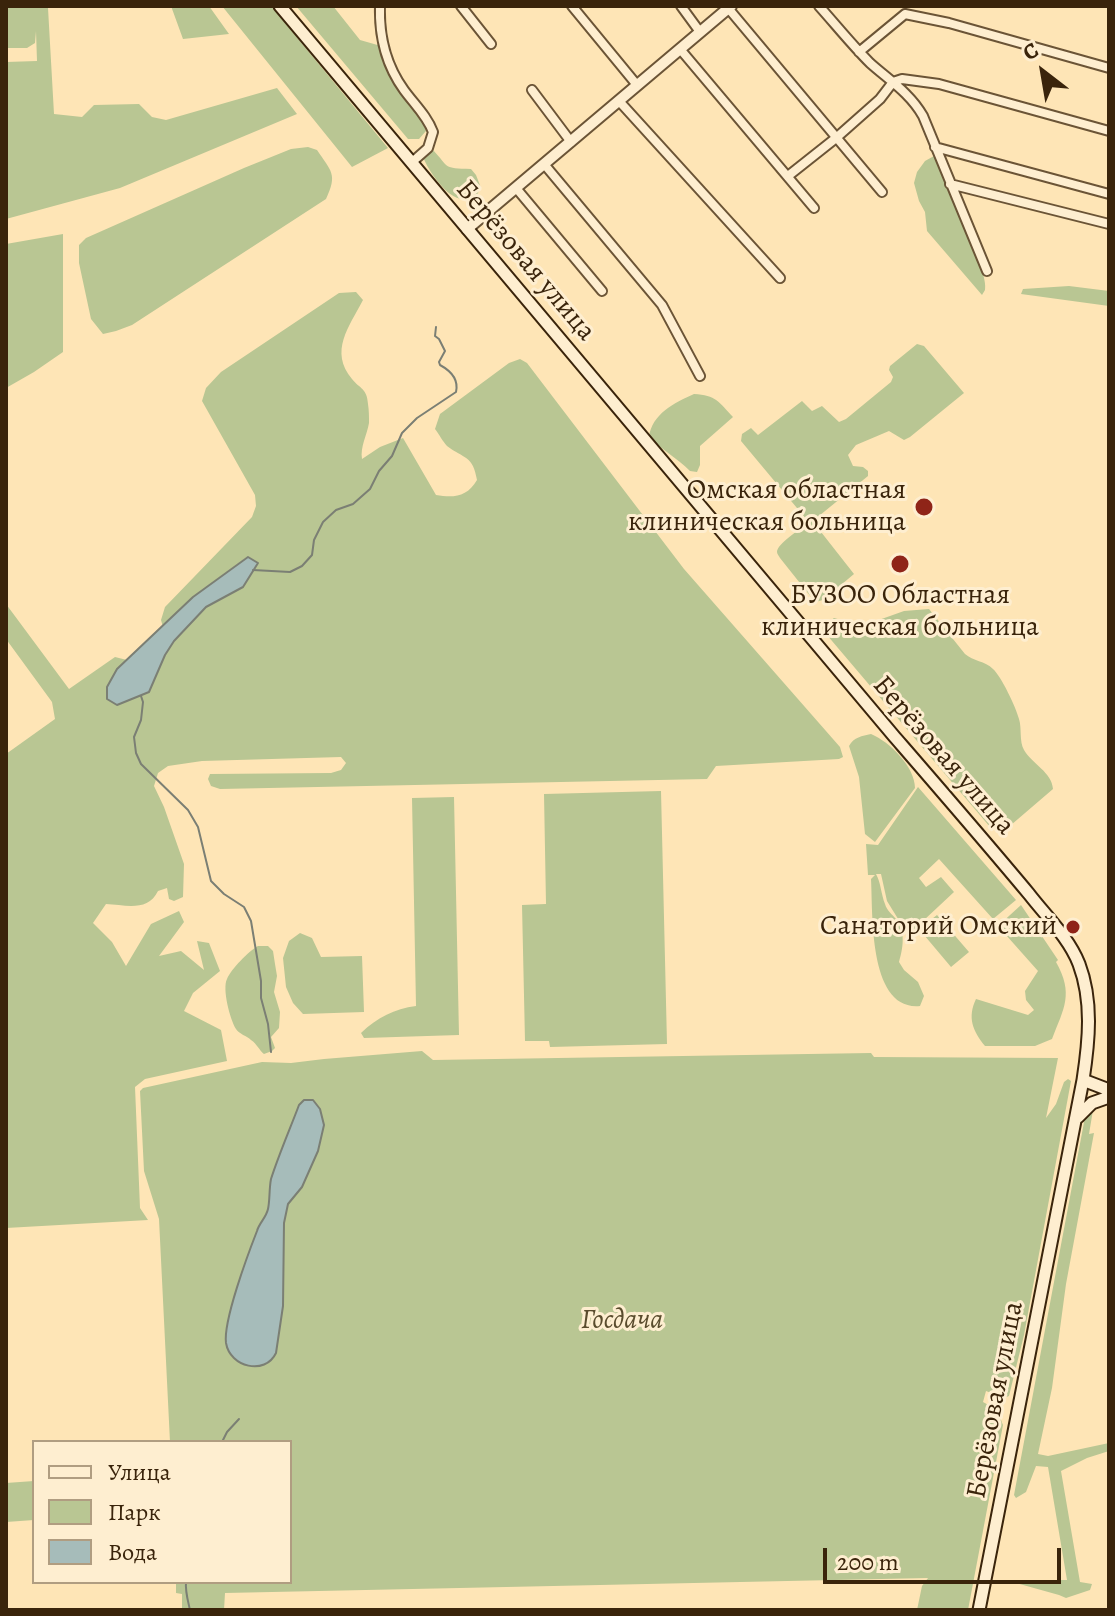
<!DOCTYPE html>
<html>
<head>
<meta charset="utf-8">
<style>
	body { margin:0 }
	#map { position:relative; width:1115px; height:1616px; overflow:hidden; background:#fee5b6; font-family:Alegreya,serif }
	canvas { display:block }
	.frame { position:absolute; inset:0; border:8px solid #3a240b; pointer-events:none }
	.legend { position:absolute; left:32px; top:1440px; width:260px; height:144px; box-sizing:border-box; background:#feeed0; border:2px solid #b09d81; margin:0; padding:10px 14px; list-style:none; font-size:24px; color:#3a240b }
	.legend li { display:flex; align-items:center; gap:16px; height:40px }
	.legend b { width:40px; border:2px solid #b09d81 }
	.north { position:absolute; left:1003px; top:32px; width:80px; height:80px; -webkit-text-stroke:6px #feeed0; paint-order:stroke; rotate:329deg; font-size:22px; font-weight:700; line-height:32px; text-align:center; color:#3a240b }
	.north::after { content:''; display:block; margin:auto; width:28px; height:36px; background:#3a240b; clip-path:polygon(50% 0,100% 100%,50% 72%,0 100%) }
	.scale { position:absolute; left:823px; top:1548px; width:238px; height:36px; box-sizing:border-box; border:4px solid #3a240b; border-top:0; padding-left:10px; font-size:24px; line-height:28px; white-space:nowrap; color:#3a240b; -webkit-text-stroke:6px #feeed0; paint-order:stroke }
</style>
</head>
<body>
<div id="map">
<canvas width="1115" height="1616"></canvas>
<div class="frame"></div>
<ul class="legend">
<li><b style="height:10px;background:#feeed0"></b>Улица</li>
<li><b style="height:22px;background:#b9c693"></b>Парк</li>
<li><b style="height:22px;background:#a6bcba"></b>Вода</li>
</ul>
<div class="north">С</div>
<div class="scale">200 m</div>
</div>
<script>
const ctx = document.querySelector('canvas').getContext('2d');
ctx.lineJoin = 'round';
function fillPath(path, color) {
  ctx.fillStyle = color;
  ctx.fill(path, 'evenodd');
}
function stroke(path, color, width, dash) {
  ctx.strokeStyle = color;
  ctx.lineWidth = width;
  ctx.lineCap = dash ? 'butt' : 'round';
  ctx.setLineDash(dash || []);
  ctx.stroke(path);
}
function label(font, color, halo, rows, align = 'center') {
  ctx.font = font + ' Alegreya,serif';
  ctx.lineWidth = 6;
  ctx.setLineDash([]);
  ctx.textBaseline = 'middle';
  ctx.strokeStyle = halo;
  ctx.fillStyle = color;
  for (const [text, x, y, turn = 0] of rows) {
    ctx.save();
    ctx.translate(x, y);
    ctx.rotate((+turn || 0) * Math.PI / 180);
    ctx.textAlign = isNaN(turn) ? turn : align;
    if (halo) ctx.strokeText(text, 0, 0);
    ctx.fillText(text, 0, 0);
    ctx.restore();
  }
}
fillPath(new Path2D(`
	M6,6L48,8L54,114L82,117L94,105L139,104L152,117L166,120L277,88L297,114L120,188L6,219V62L37,61L36,31L35,43L27,48H6Z
	M171,6H209L229,34L183,39Z
	M222,6H271L388,148L352,167Z
	M296,6H333L360,40L381,46L422,120L426,131L419,139H408Z
	M308,147L317,150C331,171 338,174 326,199L132,325L116,331L103,334L91,319L79,263V245L86,238L244,168L291,149Z
	M433,150C450,168 442,168 471,169L476,175L481,188L476,196C471,197 467,199 463,199C447,199 428,170 423,157L424,153Z
	M934,156C943,178 990,272 985,290C984,292 983,293 982,295L927,231L925,212L919,201L914,183L917,172L925,161Z
	M63,234V352L34,372L6,388V244Z
	M1069,286L1109,291V306L1021,294L1023,289Z
	M356,292L363,300C349,327 329,351 352,379C360,389 367,388 368,404C369,410 369,417 369,423C367,435 360,447 362,459L380,447L403,438L436,495C454,498 467,497 477,480C473,455 464,459 447,446C443,442 439,434 435,429L440,414L509,363L520,359L527,363L684,569L840,747L843,757L839,759L716,766L707,779L220,789L211,786L208,779L210,774L331,773L341,770L346,763L341,757L202,761L168,766L158,773L154,786L164,807L184,864L183,897L174,901L169,899L167,888L158,891C148,912 126,905 106,904L93,923L112,942L126,966L151,924L179,911L184,922L159,956L181,951L204,970L197,941L209,943L220,971L193,993L184,1011L221,1030L227,1061L145,1079L135,1087L140,1208L148,1220L6,1228V754L55,719L52,702L6,639V604L69,689L115,657L127,660L117,669L150,690L165,655L174,641L206,607L243,587L258,563L247,557L193,597L163,627L161,620L165,607L252,517L256,506L255,495L202,401L206,388L221,372L339,293Z
	M917,344L924,346L964,393L910,437L904,440L889,431L856,445L848,455L853,466L863,467L868,471V476L814,520V523L854,574L823,600L815,602L780,558C779,556 777,554 777,552C777,544 800,529 807,524V520L741,441L742,434L751,428L758,435L802,401L812,411L822,406L839,422L846,419L891,382L893,377L889,370L890,366Z
	M694,394C716,395 719,402 733,417L700,446V465L697,472L690,471C677,458 662,450 649,437C652,414 674,403 694,394Z
	M929,609L965,654C973,661 985,661 993,669C1001,676 1016,707 1019,719C1022,728 1019,741 1024,750C1032,764 1052,772 1053,789L1011,825L1003,816L990,827L821,628L834,618L862,626L904,611Z
	M871,734C890,742 915,767 915,788L875,842L865,834L859,777L849,746C854,737 862,736 871,734Z
	M918,787L1016,900L993,919L939,859L919,878L926,887L941,877L954,892L908,935L887,901L881,874H876C881,883 881,894 885,904C887,911 892,914 896,919C906,932 903,948 899,962L904,970L918,982L924,996L920,1006C868,1011 873,913 871,879L875,875H868L866,844L878,845Z
	M661,791L667,1044L550,1047L549,1041H525L522,905L546,904L544,794Z
	M454,797L459,1035L364,1038L361,1033C378,1017 394,1009 416,1006L412,798Z
	M1021,905L1058,960L1056,962C1074,994 1064,1008 1052,1039L1035,1046H985C973,1031 967,1018 976,999L1028,1015L1034,1010L1026,1000L1025,991L1038,971L998,926Z
	M937,915L969,952L951,967L919,929Z
	M300,933L312,938L321,957L362,956L364,1012L303,1014L293,1003L286,987L283,958L289,941Z
	M258,946H268L273,951L275,964L277,976L274,992L280,1012L279,1028L271,1037L275,1048L272,1051L264,1054C259,1050 257,1044 251,1040C247,1036 239,1034 236,1029C230,1019 222,989 227,979C231,969 249,951 258,946Z
	M422,1051L433,1060L871,1053L874,1057L1058,1058L1046,1118L1056,1104L1064,1082L1068,1079L1071,1081L1024,1335L1009,1396L1004,1398L986,1391L983,1402C996,1409 998,1411 1003,1425L968,1610H917L922,1586L928,1578L225,1593L224,1610H182V1594L176,1593V1582H290V1442H170L159,1219L144,1171L140,1091L143,1088L262,1062L291,1063L324,1059Z
	M1094,1104L1089,1134L1094,1133L1066,1284L1052,1388L1038,1454L1048,1456L1109,1443V1451L1087,1458L1061,1471L1080,1582L1092,1584L1090,1590L1066,1598L1059,1595L1016,1583L1020,1580H1067L1048,1467L1036,1466L1026,1492L1016,1498L1014,1495L1085,1117Z
	M34,1481V1520L6,1522V1483Z`), '#b9c693');
const water = new Path2D(`
	M248,557L258,563L243,587L206,607L174,641L165,655L149,692L117,705L107,699V687L117,669L193,597Z
	M304,1100H313L320,1109L324,1125L318,1151L302,1187L288,1204L284,1223L283,1306L276,1353C265,1376 230,1367 226,1343C223,1321 248,1254 257,1231C259,1223 266,1218 268,1209C270,1200 269,1189 271,1179C279,1154 290,1129 299,1105Z`);
fillPath(water, '#a6bcba');
stroke(water, '#7b7f74', 2);
stroke(new Path2D(`
	M253,570L290,572L302,566L312,555L314,540L323,522L336,510L353,504L370,489L379,471L392,456L402,433L417,418L456,392C459,379 451,371 440,365L439,362L445,351L439,339L435,336L436,327
	M141,696L143,702L141,720L134,737L136,753L141,764L188,810L198,827L211,881L224,894L244,907L251,921L261,981V998L268,1024L271,1052
	M222,1442L227,1432L239,1419
	M186,1582C185,1591 188,1601 190,1610`), '#7b7f74', 2);
const minor = new Path2D(`
	M380,6C379,36 386,65 404,90C415,105 427,116 433,132L428,148L411,163
	M461,6L491,44
	M572,6L637,85
	M681,6L700,32
	M819,6C836,25 852,45 870,63C889,80 910,93 923,116L987,271
	M728,8L882,192
	M680,49L814,208
	M859,52L905,14L949,23L1109,68
	M532,90L571,142
	M619,101L780,278
	M935,147L1109,194
	M544,164L662,305L700,376
	M788,176L836,138L880,99L893,82L902,79L939,84L1109,131
	M950,184L1109,224
	M516,188L602,291`);
const tertiary = new Path2D(`
	M467,229L731,6`);
const secondary = new Path2D(`
	M280,6L893,735C938,787 984,840 1029,894C1046,916 1069,938 1079,964C1093,1001 1089,1041 1083,1080L979,1610
	M1083,1080L1109,1090
	M1078,1117L1092,1103L1109,1097`);
stroke(minor, '#6b5436', 12);
stroke(tertiary, '#6b5436', 14);
stroke(secondary, '#3a240b', 15);
stroke(minor, '#feeed0', 8);
stroke(tertiary, '#feeed0', 10);
stroke(secondary, '#feeed0', 11);
for (const [x, y, r, color] of [
	[924,507,10,"#8f2418"],
	[900,564,10,"#8f2418"],
	[1073,927,8,"#8f2418"]
]) {
  const dot = new Path2D();
  dot.arc(x, y, r, 0, 2 * Math.PI);
  ctx.fillStyle = color;
  ctx.fill(dot);
  stroke(dot, '#feeed0', 3);
}
label('28px', '#3a240b', '#feeed0', [
	["Берёзовая улица",525,261,50],
	["Берёзовая улица",943,756,49],
	["Берёзовая улица",996,1400,-79]
]);
label('28px', '#3a240b', '#feeed0', [
	["Омская областная",906,491],
	["клиническая больница",906,523],
	["БУЗОО Областная",900,596,"center"],
	["клиническая больница",900,628,"center"],
	["Санаторий Омский",1057,927]
], 'right');
label('italic 28px', '#5a4c2d', '#feeed0', [
	["Госдача",622,1321]
]);
</script>
</body>
</html>
